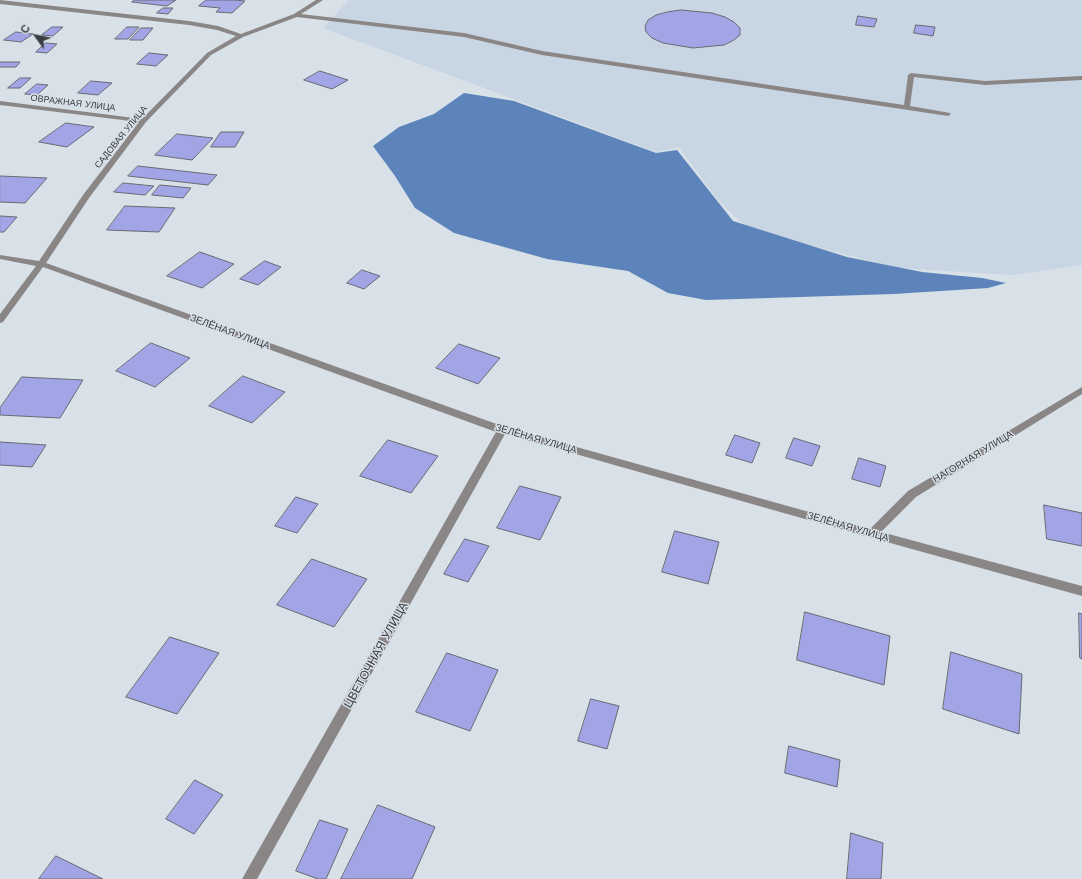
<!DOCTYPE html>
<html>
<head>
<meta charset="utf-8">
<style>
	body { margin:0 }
	#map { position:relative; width:1082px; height:879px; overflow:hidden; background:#d8e0e8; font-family:"Work Sans",sans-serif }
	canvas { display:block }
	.north { position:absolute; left:16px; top:16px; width:40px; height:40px; -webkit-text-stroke:3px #d8e0e8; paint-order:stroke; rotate:303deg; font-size:11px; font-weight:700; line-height:16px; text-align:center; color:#3a3d41 }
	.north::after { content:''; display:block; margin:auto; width:14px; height:18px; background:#3a3d41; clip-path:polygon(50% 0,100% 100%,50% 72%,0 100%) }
</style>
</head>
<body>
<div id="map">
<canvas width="1082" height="879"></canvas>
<div class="north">С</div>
</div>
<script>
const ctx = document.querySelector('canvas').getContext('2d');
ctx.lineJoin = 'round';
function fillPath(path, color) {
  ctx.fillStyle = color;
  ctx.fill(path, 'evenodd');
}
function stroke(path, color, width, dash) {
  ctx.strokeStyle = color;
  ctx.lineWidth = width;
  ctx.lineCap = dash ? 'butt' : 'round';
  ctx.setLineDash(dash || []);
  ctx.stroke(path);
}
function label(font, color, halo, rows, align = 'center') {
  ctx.font = font + ' "Work Sans",sans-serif';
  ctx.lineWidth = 3;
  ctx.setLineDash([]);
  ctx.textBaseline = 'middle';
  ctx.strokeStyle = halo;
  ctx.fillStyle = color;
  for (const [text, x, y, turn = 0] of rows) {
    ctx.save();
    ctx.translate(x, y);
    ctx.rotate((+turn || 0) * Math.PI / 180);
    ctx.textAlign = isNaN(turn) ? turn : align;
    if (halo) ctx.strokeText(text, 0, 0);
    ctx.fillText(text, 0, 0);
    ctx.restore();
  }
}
fillPath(new Path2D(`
	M349,0H1082V265L1013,275L898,268L748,229L717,199L679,147L656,152L323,28Z`), '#c8d5e3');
fillPath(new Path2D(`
	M464,93L514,101L656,153L677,150L733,221L847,257L922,272L982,278L1006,283L988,288L894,294L706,300L668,293L628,271L547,259L454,233L415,208L395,176L373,146L399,127L434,114Z`), '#5d84ba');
const building = new Path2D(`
	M135,0H176L167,6L132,2Z
	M206,0H235L245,1L232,13L216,12L220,8L199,6Z
	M163,8H173L168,14L157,13Z
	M681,10L712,13L725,17L734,22L740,28V35L734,40L724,45L693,48L663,43L652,38L646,32L645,26L648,20L656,15L667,12Z
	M858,16L877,19L874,27L856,25Z
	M916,25L935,27L933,36L914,33Z
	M52,27H63L53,36L42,35Z
	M127,27H139L128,39H115Z
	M141,28H153L143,40H130Z
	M16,32L33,34L21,42L4,40Z
	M46,43L57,44L47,53L36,52Z
	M149,53L168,55L156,66L137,64Z
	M0,62H20L16,67H0Z
	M320,71L348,80L332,89L304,80Z
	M20,78H31L20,88H8Z
	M91,81L112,83L98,95L78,93Z
	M37,84L48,85L37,95L25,94Z
	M66,123L94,127L67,147L39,142Z
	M221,132H244L235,147H211Z
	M177,134L213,138L192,160L155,155Z
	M138,166L217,175L208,185L128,176Z
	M0,176L47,178L25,203L0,202Z
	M123,183L154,186L145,195L114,192Z
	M160,185L191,188L183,198L152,195Z
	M125,206L175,208L159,232L107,230Z
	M0,216L17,217L4,232H0Z
	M200,252L234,264L202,288L167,276Z
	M265,261L281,267L258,285L240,279Z
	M362,270L380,276L364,289L347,283Z
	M151,343L190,358L155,387L116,371Z
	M459,344L500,358L478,384L436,368Z
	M243,376L285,392L252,423L209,406Z
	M22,377L83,380L60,418L0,415V408Z
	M735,435L760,443L752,463L726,455Z
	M794,438L820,446L812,466L786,458Z
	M388,440L438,456L411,493L360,476Z
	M0,442L46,445L32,467L0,465Z
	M859,458L886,466L880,487L852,479Z
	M520,486L561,497L540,540L497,528Z
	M296,497L318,504L297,533L275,526Z
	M1044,505L1082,513V546L1047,539Z
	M675,531L719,542L708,584L662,572Z
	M465,539L489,546L468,582L444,574Z
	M312,559L367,579L334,627L277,605Z
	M805,612L890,636L884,685L797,660Z
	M1079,613L1082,614V659L1080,658Z
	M170,637L219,653L177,714L126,697Z
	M951,652L1022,674L1019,734L943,709Z
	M447,653L498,670L470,731L416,712Z
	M591,699L619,706L607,749L578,741Z
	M789,746L840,760L837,787L785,773Z
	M195,780L223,795L194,834L166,819Z
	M378,805L435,827L412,879H341Z
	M320,820L348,829L326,879H318L296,871Z
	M851,833L883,843L881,879H847Z
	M56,856L103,879H39Z`);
fillPath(building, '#a1a4e5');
stroke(building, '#696a73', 1);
fillPath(new Path2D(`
	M0,0L189,21L218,26L241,34L294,14L316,0H323L301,14L464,33L542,51L904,105L908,75L911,73L985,81L1082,76V80L985,85L914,77L910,106L950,113L951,114L948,116L542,55L464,37L297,17L243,37L211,55L146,122L89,198L46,263L505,427L870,529L908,491L1082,387V394L916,497L881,532L1082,586V596L872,538L505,434L257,879H242L496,432L43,267L3,322L0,323V314L36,266L0,259V255L39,261L83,195L139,122L0,105V101L142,119L207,53L236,36L217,30L189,25L0,4Z`), '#8b8686');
label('9px', '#3a3d41', '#d8e0e8', [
	["ОВРАЖНАЯ УЛИЦА",73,103,7],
	["САДОВАЯ УЛИЦА",121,137,-51]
]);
label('10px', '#3a3d41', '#d8e0e8', [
	["ЗЕЛЁНАЯ УЛИЦА",230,332,20],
	["ЗЕЛЁНАЯ УЛИЦА",536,439,16],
	["НАГОРНАЯ УЛИЦА",973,457,-31],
	["ЗЕЛЁНАЯ УЛИЦА",848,527,16]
]);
label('12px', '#3a3d41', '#d8e0e8', [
	["ЦВЕТОЧНАЯ УЛИЦА",376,655,-61]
]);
</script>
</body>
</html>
